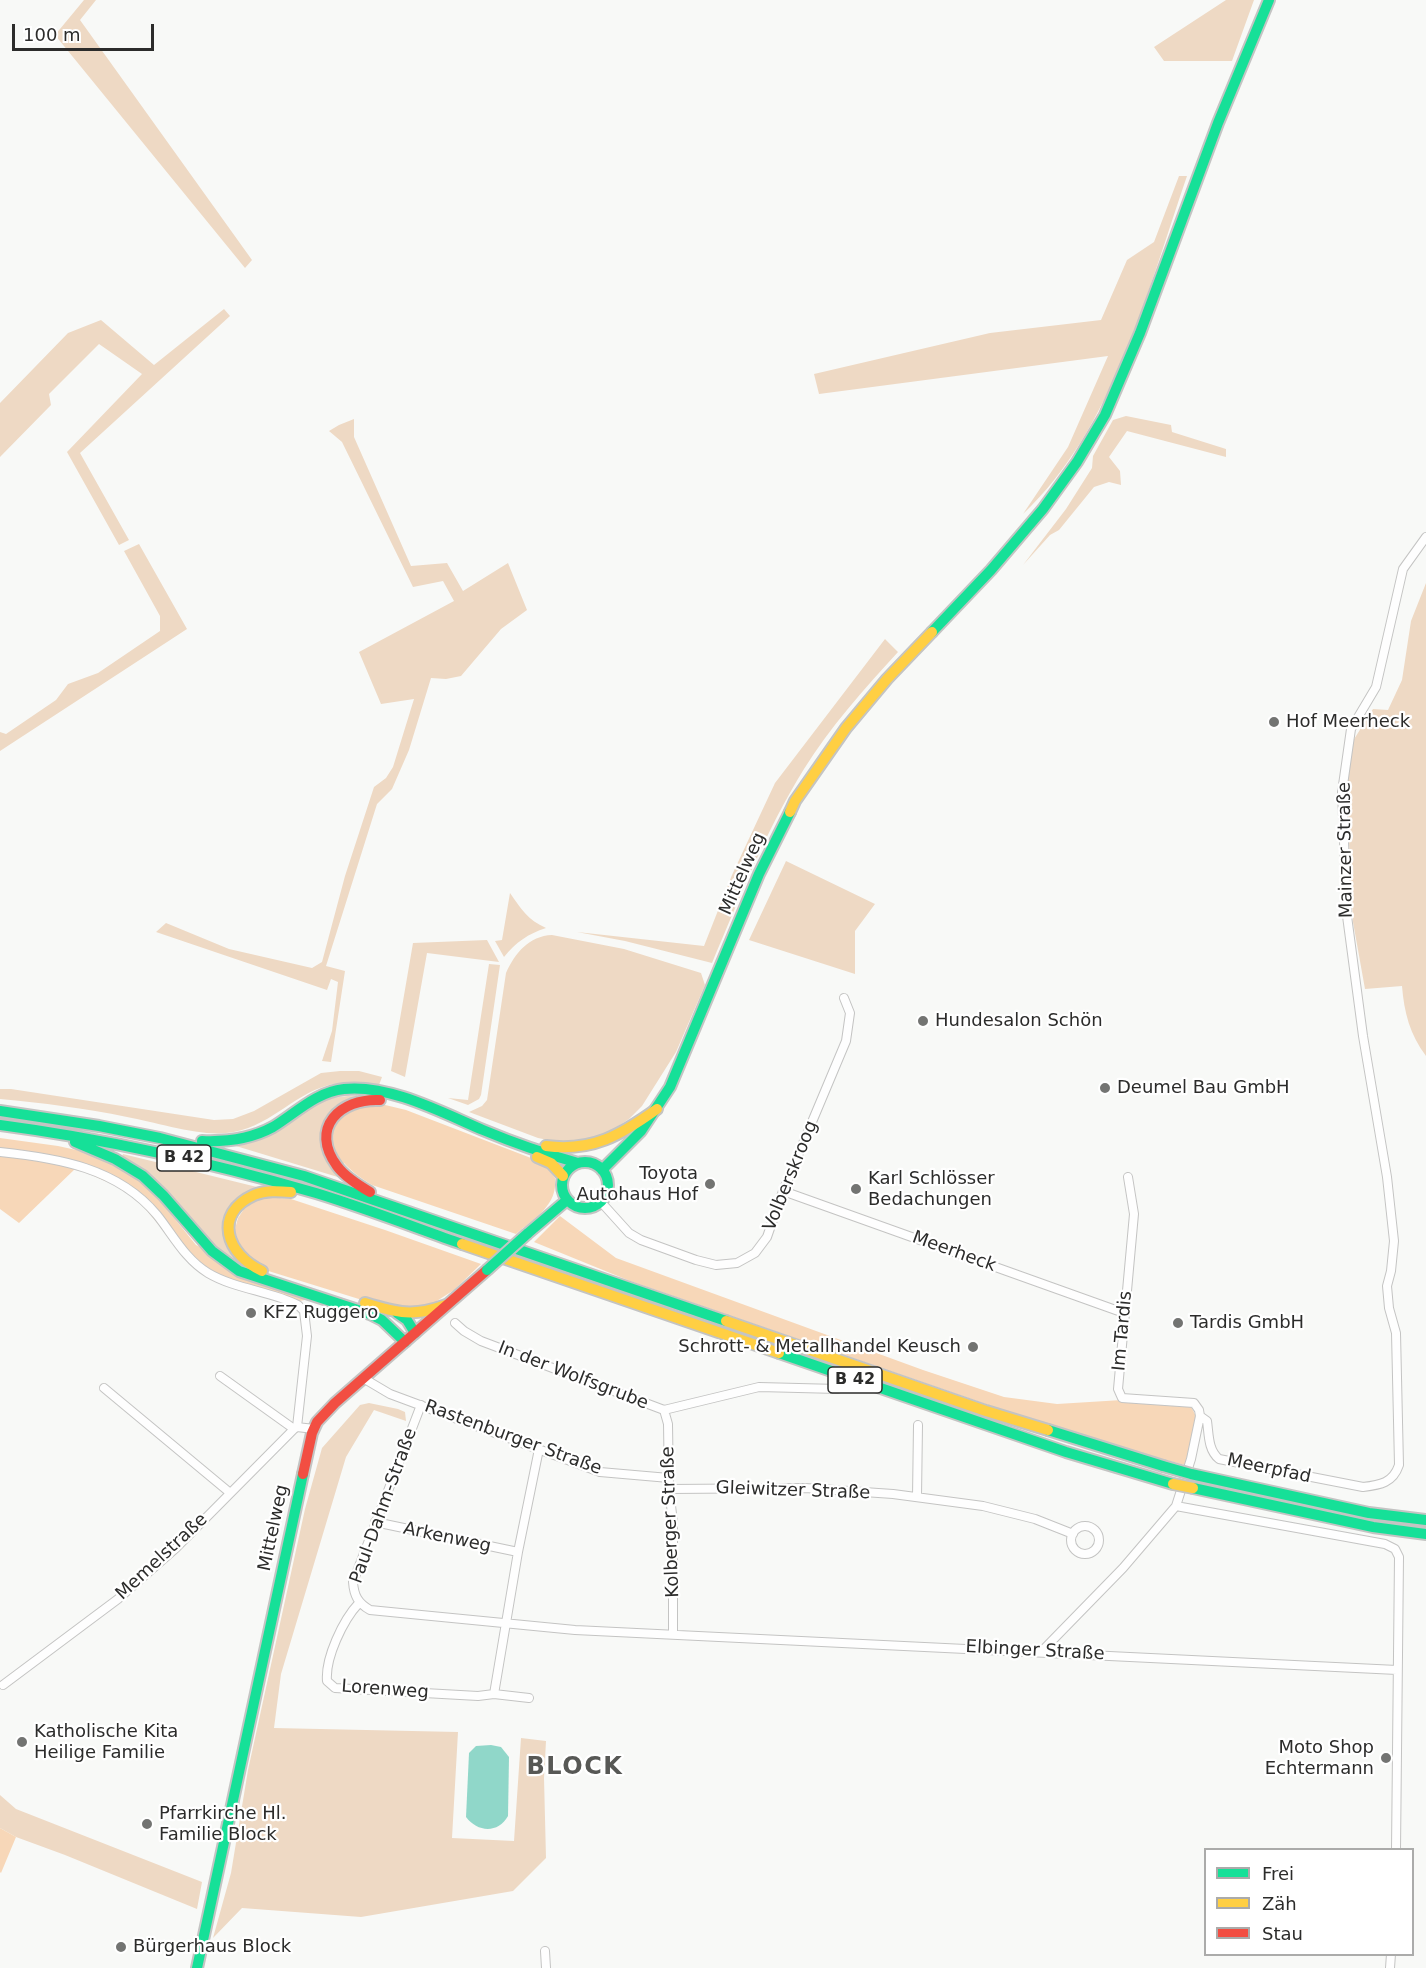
<!DOCTYPE html>
<html>
<head>
<meta charset="utf-8">
<style>
	body { margin:0 }
	#map { position:relative; width:1426px; height:1968px; overflow:hidden; background:#f8f9f7; font-family:"DejaVu Sans",sans-serif }
	canvas { display:block }
	.legend { position:absolute; left:1204px; top:1848px; width:210px; height:108px; box-sizing:border-box; background:#fff; border:2px solid #ababaa; margin:0; padding:8px 10px; list-style:none; font-size:18px; color:#2c2c2b }
	.legend li { display:flex; align-items:center; gap:12px; height:30px }
	.legend b { width:30px; border:2px solid #ababaa }
	.scale { position:absolute; left:12px; top:24px; width:142px; height:27px; box-sizing:border-box; border:3px solid #2c2c2b; border-top:0; padding-left:8px; font-size:18px; line-height:21px; white-space:nowrap; color:#2c2c2b; -webkit-text-stroke:4px #fff; paint-order:stroke }
</style>
</head>
<body>
<div id="map">
<canvas width="1426" height="1968"></canvas>
<ul class="legend">
<li><b style="height:8px;background:#16e098"></b>Frei</li>
<li><b style="height:8px;background:#ffcf43"></b>Zäh</li>
<li><b style="height:8px;background:#f24e42"></b>Stau</li>
</ul>
<div class="scale">100 m</div>
</div>
<script>
const ctx = document.querySelector('canvas').getContext('2d');
ctx.lineJoin = 'round';
function fillPath(path, color) {
  ctx.fillStyle = color;
  ctx.fill(path, 'evenodd');
}
function stroke(path, color, width, dash) {
  ctx.strokeStyle = color;
  ctx.lineWidth = width;
  ctx.lineCap = dash ? 'butt' : 'round';
  ctx.setLineDash(dash || []);
  ctx.stroke(path);
}
function label(font, color, halo, rows, align = 'center') {
  ctx.font = font + ' "DejaVu Sans",sans-serif';
  ctx.lineWidth = 4.5;
  ctx.setLineDash([]);
  ctx.textBaseline = 'middle';
  ctx.strokeStyle = halo;
  ctx.fillStyle = color;
  for (const [text, x, y, turn = 0] of rows) {
    ctx.save();
    ctx.translate(x, y);
    ctx.rotate((+turn || 0) * Math.PI / 180);
    ctx.textAlign = isNaN(turn) ? turn : align;
    if (halo) ctx.strokeText(text, 0, 0);
    ctx.fillText(text, 0, 0);
    ctx.restore();
  }
}
fillPath(new Path2D(`
	M84,0H96L80,20L252,260L245,268L55,35Z
	M1226,0H1254L1232,61H1164L1154,47Z
	M1179,176H1187C1148,289 1113,430 1023,514L1068,447L1108,356L819,394L814,374L990,333L1101,320L1127,260L1154,242Z
	M224,309L230,316L80,453L129,540L119,545L67,452L142,374L99,344L49,394L51,405L0,457V403L68,333L101,320L154,365Z
	M1126,416L1171,425L1172,432L1226,449V457L1127,431L1109,457L1120,471L1121,485L1109,482L1094,487L1059,530L1050,535L1023,565L1066,509L1092,468L1093,456L1113,420Z
	M354,419V437L411,566L447,563L463,591L508,563L527,610L501,629L461,676L446,679L431,678L409,750L392,789L377,804L326,966L345,971L331,1062L322,1061L332,1031L338,982L331,979L327,990L156,932L166,923L229,949L312,968L322,962L345,876L374,787L386,778L393,767L414,699L381,704L359,652L454,601L443,581L413,587L342,442L329,431L339,425Z
	M139,544L187,629L0,751V732L6,734L56,700L68,684L98,673L160,631V616L124,551Z
	M1426,583V1056C1410,1035 1404,1012 1402,986L1365,989L1353,922L1346,781L1351,744L1373,709L1388,710L1402,680L1411,621Z
	M885,639L898,652C864,689 830,727 804,769C766,830 740,897 712,963L625,941L577,932L704,946L732,875L775,783Z
	M786,861L875,904L855,931V974L749,940Z
	M510,893C521,909 528,920 546,928C528,934 516,942 504,957L495,941L502,940Z
	M552,935L624,949L701,973L705,985L676,1052L642,1106L629,1119L603,1136L569,1142L553,1141L538,1138L469,1112L482,1106L487,1100L506,973C515,953 529,936 552,935Z
	M487,940L499,962L427,953L405,1077L391,1071L413,943Z
	M489,964L500,965L481,1095L479,1099L468,1105L448,1098L468,1100Z
	M340,1071H359L382,1077L379,1085C364,1084 343,1081 329,1085C291,1095 269,1129 226,1133C198,1136 155,1122 127,1117C85,1108 42,1103 0,1099V1089H11L214,1120L233,1119L254,1111L321,1073Z
	M357,1095L341,1178L236,1146L330,1098Z
	M123,1154L261,1188L237,1201L234,1261L221,1254L122,1157Z
	M369,1403L398,1409L405,1412L406,1421L374,1410L346,1457L281,1674L274,1728L458,1732L452,1838L514,1841L521,1738L546,1741L544,1778L546,1858L513,1891L361,1917L242,1908L213,1938L231,1873L248,1770L305,1509L322,1448L360,1405Z
	M0,1795L16,1809L202,1882L197,1909L65,1855L16,1837L0,1828Z`), '#eed9c4');
fillPath(new Path2D(`
	M381,1104L406,1110L544,1163L555,1178C558,1205 535,1218 516,1234L372,1185C351,1172 328,1155 335,1128C338,1119 345,1111 353,1108C362,1105 372,1105 381,1104Z
	M0,1138L58,1146L90,1153L124,1168L153,1192L196,1245L310,1299L289,1303L213,1280L191,1263L132,1193L76,1168L19,1223L0,1209Z
	M268,1197L291,1199L385,1230L481,1264L454,1290L429,1306L388,1308L262,1269L239,1249L235,1229L238,1218L244,1209L253,1202Z
	M560,1216L616,1258L923,1370L1004,1397L1057,1404L1122,1400L1190,1405L1196,1416L1185,1465L1084,1438L630,1281L534,1242Z
	M0,1828L16,1837L1,1873L0,1872Z`), '#f7d7b8');
fillPath(new Path2D(`
	M491,1745L501,1747L509,1757L508,1816C498,1834 477,1832 466,1817L469,1753L476,1746Z`), '#90d7c9');
const street = new Path2D(`
	M0,1152C58,1158 118,1168 157,1215C173,1235 185,1259 208,1273C235,1289 270,1291 298,1305L304,1311L307,1336L297,1427
	M783,1191L1124,1313
	M601,1202L629,1233L641,1240L696,1260L716,1265L737,1263L755,1253L767,1237L783,1191L846,1041L850,1013L844,998
	M455,1323L464,1331L481,1341L664,1410L759,1387L838,1389
	M220,1376L294,1429
	M363,1378L390,1394L600,1472L669,1478
	M104,1388L229,1492
	M421,1405L353,1582C354,1596 358,1603 370,1610L575,1630L1397,1670
	M664,1410L668,1424L669,1489L673,1522V1634
	M1200,1416L1207,1421C1209,1435 1208,1450 1219,1459L1363,1487C1380,1485 1393,1483 1399,1465L1396,1333L1389,1308L1387,1286L1391,1271L1394,1241L1387,1177L1363,1036L1347,916L1342,792L1351,729L1376,687L1403,569L1426,537
	M669,1489L805,1488L893,1494L983,1506L1035,1519L1073,1534
	M917,1497L918,1425
	M1176,1506L1385,1544L1395,1549L1399,1557L1396,1850
	M375,1522L518,1552
	M1071 1540a14 14 0 1 1 28 0a14 14 0 1 1-28 0Z
	M359,1603C343,1620 325,1658 327,1681L335,1688L478,1696L494,1694L529,1698
	M1042,1651L1123,1568L1176,1506L1191,1459L1200,1416L1199,1410L1194,1403L1122,1398L1118,1389L1134,1214L1128,1177
	M3,1685L118,1599L176,1548L294,1429L297,1427L314,1429
	M494,1694L518,1552L539,1449
	M545,1951L546,1968
	M1390,1968L1391,1954`);
const fast = new Path2D(`
	M932,632L991,570L1043,509L1077,462L1105,415L1140,333L1218,123L1269,0
	M0,1111L99,1126L160,1138L304,1176L726,1321
	M0,1125C107,1139 212,1163 316,1193C365,1208 414,1227 462,1244
	M202,1141C226,1142 251,1139 273,1127C296,1113 316,1092 344,1089C389,1084 443,1113 483,1130C514,1143 546,1154 578,1163
	M75,1142L115,1159L143,1176L163,1195L212,1251L239,1271L370,1314L382,1320L405,1342
	M562 1185a23 23 0 1 1 46 0a23 23 0 1 1-46 0Z
	M602,1170L641,1131L670,1087L759,874L790,812
	M527,1234L567,1200
	M397,1313L407,1320L415,1333
	M779,1353L1066,1452L1173,1484
	M1048,1430L1163,1466
	M1191,1474L1369,1513L1426,1520
	M1193,1488L1373,1527L1426,1534
	M197,1968L303,1474`);
const slow = new Path2D(`
	M790,812L795,801L846,728L887,679L932,632
	M546,1146C592,1152 621,1135 657,1109
	M537,1157L551,1163L563,1176
	M462,1244L779,1353
	M262,1271C227,1255 212,1214 254,1195C266,1190 279,1191 291,1192
	M365,1303C397,1313 414,1317 446,1305
	M726,1321L986,1411L1048,1430`);
const jam = new Path2D(`
	M370,1192C358,1185 345,1177 337,1166C309,1128 340,1098 380,1100
	M303,1474L312,1433L317,1422L335,1403L487,1270`);
stroke(street, '#c4c4c3', 10);
stroke(fast, '#c4c4c3', 14);
stroke(slow, '#c4c4c3', 14);
stroke(jam, '#c4c4c3', 14);
stroke(street, '#fefefe', 8);
stroke(fast, '#16e098', 10);
stroke(slow, '#ffcf43', 10);
stroke(jam, '#f24e42', 10);
const fastBridge = new Path2D(`
	M487,1270L527,1234
	M1163,1466L1191,1474`);
const slowBridge = new Path2D(`
	M1173,1484L1193,1488`);
stroke(fastBridge, '#c4c4c3', 14, []);
stroke(slowBridge, '#c4c4c3', 14, []);
stroke(fastBridge, '#16e098', 10);
stroke(slowBridge, '#ffcf43', 10);
for (const [x, y, r, color] of [
	[1274,722,6,"#737472"],
	[923,1021,6,"#737472"],
	[1105,1088,6,"#737472"],
	[710,1184,6,"#737472"],
	[856,1189,6,"#737472"],
	[251,1313,6,"#737472"],
	[1178,1323,6,"#737472"],
	[973,1347,6,"#737472"],
	[22,1742,6,"#737472"],
	[1386,1758,6,"#737472"],
	[147,1824,6,"#737472"],
	[121,1947,6,"#737472"]
]) {
  const dot = new Path2D();
  dot.arc(x, y, r, 0, 2 * Math.PI);
  ctx.fillStyle = color;
  ctx.fill(dot);
  stroke(dot, '#fff', 2);
}
for (const [x, y, w] of [
	[184,1158,54],
	[855,1380,54]
]) {
  const box = new Path2D();
  box.roundRect(x - w / 2, y - 13, w, 26, 4.5);
  ctx.fillStyle = '#fff';
  ctx.fill(box);
  stroke(box, '#2c2c2b', 1.5);
}
label('bold 16px', '#2c2c2b', null, [
	["B 42",184,1158],
	["B 42",855,1380]
]);
label('18px', '#2c2c2b', '#fff', [
	["Hof Meerheck",1286,722],
	["Hundesalon Schön",935,1021],
	["Deumel Bau GmbH",1117,1088],
	["Toyota",698,1174,"right"],
	["Autohaus Hof",698,1195,"right"],
	["Karl Schlösser",868,1179],
	["Bedachungen",868,1200],
	["KFZ Ruggero",263,1313],
	["Tardis GmbH",1190,1323],
	["Schrott- & Metallhandel Keusch",961,1347,"right"],
	["Katholische Kita",34,1732],
	["Heilige Familie",34,1753],
	["Moto Shop",1374,1748,"right"],
	["Echtermann",1374,1769,"right"],
	["Pfarrkirche Hl.",159,1814],
	["Familie Block",159,1835],
	["Bürgerhaus Block",133,1947]
], 'left');
label('18px', '#2c2c2b', '#fff', [
	["Mainzer Straße",1346,850,-91],
	["Mittelweg",743,874,-66],
	["Volberskroog",791,1176,-68],
	["Meerheck",954,1252,20],
	["Im Tardis",1123,1331,-85],
	["In der Wolfsgrube",573,1376,21],
	["Rastenburger Straße",513,1438,20],
	["Meerpfad",1269,1469,12],
	["Gleiwitzer Straße",793,1491,2],
	["Paul-Dahm-Straße",384,1506,-70],
	["Kolberger Straße",671,1522,-92],
	["Mittelweg",274,1528,-78],
	["Arkenweg",447,1538,12],
	["Memelstraße",162,1557,-43],
	["Elbinger Straße",1035,1651,3],
	["Lorenweg",385,1690,4]
]);
ctx.letterSpacing = '1.5px';
label('bold 24px', '#575855', '#fff', [
	["BLOCK",575,1768]
]);
ctx.letterSpacing = '0px';
</script>
</body>
</html>
